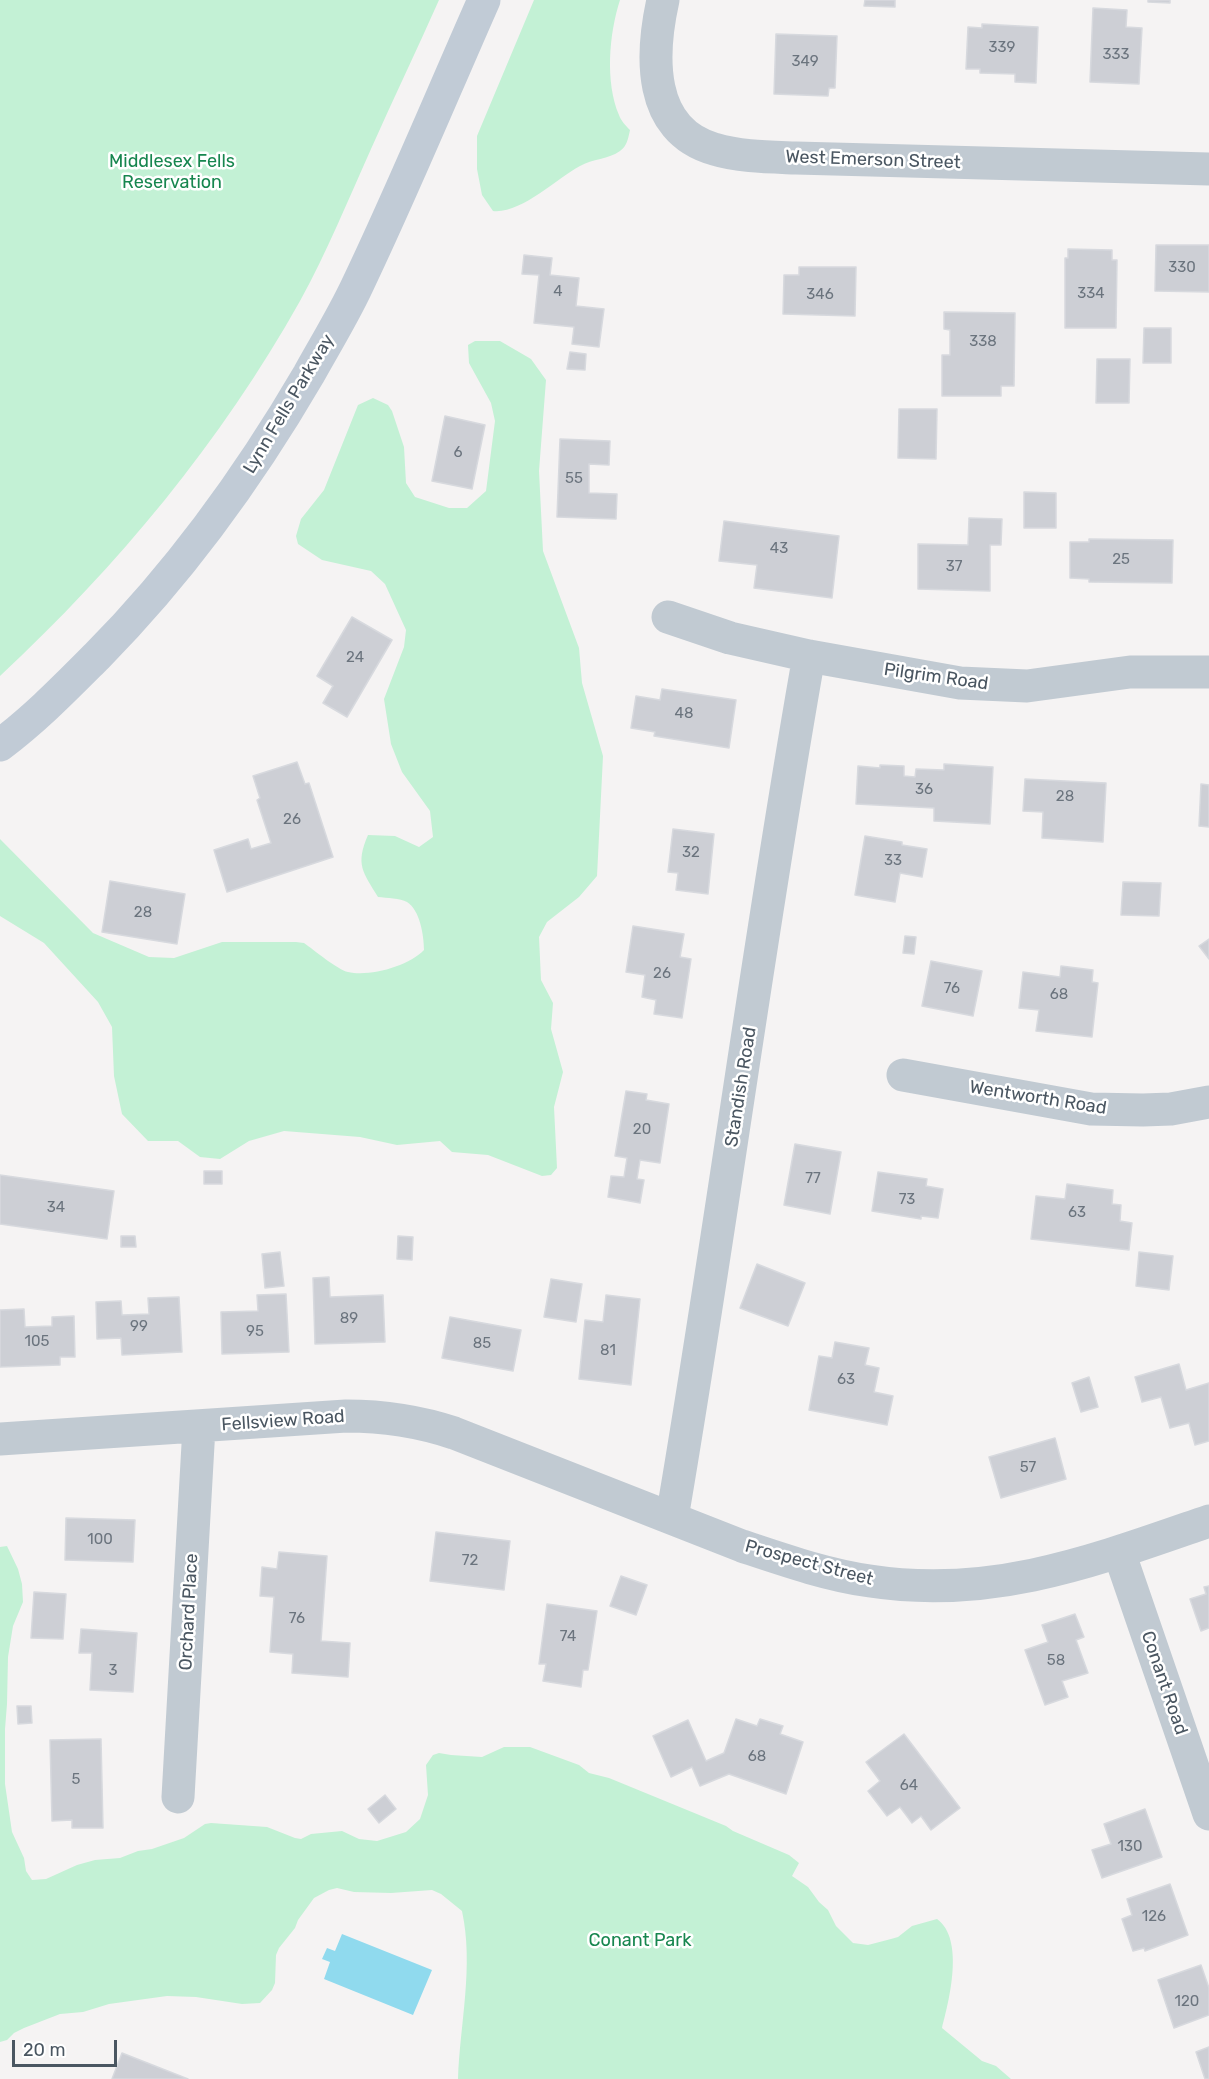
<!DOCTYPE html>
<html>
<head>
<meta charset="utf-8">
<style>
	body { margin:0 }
	#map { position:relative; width:1209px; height:2079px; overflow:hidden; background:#f5f3f3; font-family:Rubik,sans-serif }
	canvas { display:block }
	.scale { position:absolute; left:12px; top:2040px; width:105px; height:27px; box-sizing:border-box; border:3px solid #4a5661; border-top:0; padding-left:8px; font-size:18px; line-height:21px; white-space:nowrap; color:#4a5661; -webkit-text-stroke:4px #fff; paint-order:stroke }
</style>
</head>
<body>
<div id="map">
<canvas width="1209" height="2079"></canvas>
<div class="scale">20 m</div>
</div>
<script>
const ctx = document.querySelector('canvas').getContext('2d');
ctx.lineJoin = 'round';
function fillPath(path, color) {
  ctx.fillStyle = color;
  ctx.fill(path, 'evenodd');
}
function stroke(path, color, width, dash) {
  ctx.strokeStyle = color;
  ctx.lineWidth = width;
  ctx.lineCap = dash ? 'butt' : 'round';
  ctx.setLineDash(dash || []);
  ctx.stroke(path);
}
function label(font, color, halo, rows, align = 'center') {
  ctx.font = font + ' Rubik,sans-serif';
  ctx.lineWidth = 5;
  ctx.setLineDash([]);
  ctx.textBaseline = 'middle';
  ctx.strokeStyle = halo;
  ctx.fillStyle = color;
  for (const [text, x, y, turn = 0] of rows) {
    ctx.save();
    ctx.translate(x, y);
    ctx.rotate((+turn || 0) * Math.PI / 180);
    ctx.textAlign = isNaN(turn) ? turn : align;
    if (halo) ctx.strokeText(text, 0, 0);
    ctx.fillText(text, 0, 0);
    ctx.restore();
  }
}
fillPath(new Path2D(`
	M0,0H439C417,50 393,99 371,149C348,200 327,252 300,301C221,442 118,566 0,676Z
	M534,0H620C609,34 605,82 619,115C621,121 626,126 630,130C628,139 627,146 620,151C609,159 592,159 580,166C556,179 521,214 493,211L482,195L477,169V136Z
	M475,341H500L531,359L546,380L539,471L543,551L579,648L582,683L603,756L597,876L579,897L547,922L539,937L541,980L553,1003L551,1029L563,1072L554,1107L557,1168L551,1175L542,1176L488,1155L452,1152L440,1141L397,1145L360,1137L284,1131L249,1141L220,1159L200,1157L178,1141H148L122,1114L114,1076L112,1027L98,1002L44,943L0,916V839L93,933L149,957L174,958L222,942H296L304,943C314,950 338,970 348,972C370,977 409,966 424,950C424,936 420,910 407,902C400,898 387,898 378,897C363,872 355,865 368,835L395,836L419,847L433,837L430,811L402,772L391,744L384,699L404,647L406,630L385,584L371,571L322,560L298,544L296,536L301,519L324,490L358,405L373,398L388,405L392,411L404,447L406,483L415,497L449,508H467L486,491L495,421L491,403L469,363L468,345Z
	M7,1546L18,1569L22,1584L23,1602L13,1626L8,1657L7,1704L5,1729V1784L12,1832L24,1858L26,1871L32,1880L46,1879L77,1865L95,1860L120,1858L138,1851L152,1849L184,1838L205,1824L211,1823L267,1827L295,1838L301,1839L311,1834L342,1831L359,1839L377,1841L406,1832L420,1819L428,1795L426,1765L433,1755L439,1753L451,1755L482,1757L504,1747H530L579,1765L589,1773L609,1778L726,1826L733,1831L789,1855L799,1863L792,1876L808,1887L819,1902L828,1910L836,1926L853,1943L868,1945L891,1939L898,1937L912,1926L937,1919C965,1939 949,2001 942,2028L982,2061L996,2066L1011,2079H458C460,2023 474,1967 462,1911L441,1894L432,1890L391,1893L354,1892L337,1888L329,1890L314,1898L298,1920L295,1928L279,1948L276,1955L275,1983L272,1990L260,2003L242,2004L196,1997L167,1996L109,2004L83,2012L60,2014L24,2028L14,2033L7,2040L0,2042V1547Z`), '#c3f1d5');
fillPath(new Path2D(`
	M342,1934L432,1970L413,2015L324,1979L330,1962L322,1959L327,1948L335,1951Z`), '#90daee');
const building = new Path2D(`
	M865,0H895V7L864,6Z
	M1148,0H1170V3L1148,2Z
	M1093,8L1127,10L1126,27L1142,28L1139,84L1090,82Z
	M982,24L1038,27L1036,83L1015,82V74L980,73V69H966L968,27L982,28Z
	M776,34L837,36L835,88H829L828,96L774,94Z
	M1156,245H1209V292L1155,291Z
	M1068,249L1112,250V260H1117L1116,328H1065V258H1068Z
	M524,255L552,258L550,275L579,278L576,306L604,309L599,347L572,344L574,327L534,323L539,275L522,274Z
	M799,267H856L855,316L783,314L784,275H799Z
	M944,312L1015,313L1014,386H1001V396H942V355H950V330L944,329Z
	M1144,328H1171V363H1143Z
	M570,352L586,354L585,370L567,369Z
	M1097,359H1130L1129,403H1096Z
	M899,409H937L936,459L898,458Z
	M445,416L485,425L472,489L432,481Z
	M560,439L610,441L609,465L589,464V493L617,494L616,519L557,517Z
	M1024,492L1056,493V528H1024Z
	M969,518L1002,519L1001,545H990V591L918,589V544L968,545Z
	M724,521L839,536L832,598L754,588L757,565L719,561Z
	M1089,539L1173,540L1172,583L1089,582V579L1070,578V542H1089Z
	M352,617L392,640L347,717L323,703L333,686L317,676Z
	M662,689L736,700L729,748L654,736L655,732L631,728L636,696L660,700Z
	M297,762L305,784L309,783L333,857L227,892L214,850L248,839L251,849L271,843L257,800L260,798L253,776Z
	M944,764L993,767L990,824L934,821V808L856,804L858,766L880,768V765L904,766V776L915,777L916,769L944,770Z
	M1025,779L1106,783L1103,842L1042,838L1043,812L1023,811Z
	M1201,784L1209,785V827L1199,826Z
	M673,829L714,834L708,894L676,890L678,873L668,872Z
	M865,836L902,842V845L927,849L922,877L900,873L895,902L855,895Z
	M110,881L185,894L177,944L102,932Z
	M1123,882L1161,883L1159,916L1121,915Z
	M633,926L684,934L680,957L691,959L682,1018L654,1014L656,1000L642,997L645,975L626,972Z
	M905,936L916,937L914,954L903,953Z
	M1209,939V959L1199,946Z
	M931,961L982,971L973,1016L922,1006Z
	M1061,966L1093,970L1092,982L1098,983L1092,1037L1036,1031L1039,1010L1019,1008L1023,972L1060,977Z
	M626,1091L647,1094L646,1100L669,1104L660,1163L640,1160L637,1179L644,1180L640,1203L608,1197L611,1176L624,1177L627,1158L615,1156Z
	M795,1144L841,1152L830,1214L784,1205Z
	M204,1171H222V1184H204Z
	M878,1172L927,1179L926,1186L943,1189L938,1218L921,1216V1219L872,1211Z
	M0,1175L114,1191L107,1239L0,1224Z
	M1067,1184L1113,1190L1112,1204L1121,1205L1120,1221L1132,1223L1129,1250L1031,1239L1036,1196L1065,1199Z
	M121,1236H135L136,1247H121Z
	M398,1236L413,1237L412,1260L397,1259Z
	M280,1252L284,1286L265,1288L262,1254Z
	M1139,1252L1173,1256L1169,1290L1136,1286Z
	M757,1264L805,1283L788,1326L740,1308Z
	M329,1277L330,1297L383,1295L385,1342L315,1344L313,1278Z
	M551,1279L582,1284L576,1322L544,1317Z
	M286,1294L289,1352L222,1354L221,1312L258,1311L257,1295Z
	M606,1295L640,1299L631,1385L579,1379L585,1320L603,1322Z
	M179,1297L182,1352L122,1355L121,1338L97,1339L96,1302L121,1301L122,1315L149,1314L148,1298Z
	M24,1309L25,1327L52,1326V1317L74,1316L75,1357H60V1365L0,1367V1310Z
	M450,1317L521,1330L513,1371L442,1358Z
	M835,1342L869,1348L865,1365L879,1368L874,1392L893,1396L887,1425L809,1410L819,1356L832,1358Z
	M1179,1364L1186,1390L1209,1383V1441L1195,1445L1189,1423L1170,1428L1161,1397L1142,1402L1135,1377Z
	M1089,1377L1098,1407L1081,1412L1072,1383Z
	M1055,1438L1066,1479L1001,1498L989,1457Z
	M66,1518L135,1520L133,1562L65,1560Z
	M436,1532L510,1541L504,1590L430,1581Z
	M279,1552L327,1556L321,1641L350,1643L348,1677L292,1673L293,1654L270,1652L274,1597L260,1596L262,1567L277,1569Z
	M621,1576L647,1585L636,1615L610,1606Z
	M1209,1586V1628L1201,1631L1190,1599L1206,1594L1204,1587Z
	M34,1592L66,1594L63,1639L31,1638Z
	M547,1604L597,1611L588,1670H583L581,1687L543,1681L546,1664H539Z
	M1075,1614L1084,1637L1076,1640L1088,1673L1062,1681L1068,1697L1045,1705L1025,1650L1048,1642L1042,1625Z
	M81,1629L137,1633L133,1692L90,1690L92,1653H79Z
	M17,1706H31L32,1723L18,1724Z
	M736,1719L757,1726L760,1719L783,1726L780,1734L803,1742L786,1794L729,1774L700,1786L692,1767L671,1777L653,1736L688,1720L706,1761L724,1753Z
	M904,1734L960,1808L931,1830L921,1816L912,1823L900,1807L887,1816L868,1791L880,1781L866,1762Z
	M101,1739L103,1828H72V1820L52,1821L50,1740Z
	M385,1795L396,1809L379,1823L368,1809Z
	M1145,1809L1162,1857L1102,1878L1092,1850L1111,1844L1104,1824Z
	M1170,1884L1188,1935L1145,1951L1144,1948L1133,1951L1122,1919L1132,1915L1127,1899Z
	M1201,1965L1209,1988V2015L1174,2028L1158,1980Z
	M1209,2047V2079H1205L1196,2052Z
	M122,2053L188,2079H112Z`);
fillPath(building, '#cdcfd5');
stroke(building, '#d7d9de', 1.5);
stroke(new Path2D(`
	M663,0C651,54 647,130 714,149C740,157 769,157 796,158L1209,169
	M668,617L730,638L809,656L960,683L1027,686L1130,672H1209
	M903,1075L1091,1109L1143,1110L1171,1109L1209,1102
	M0,1439L346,1416C384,1416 418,1421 454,1433L742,1546C784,1560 827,1575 870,1581C993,1600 1096,1560 1209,1521
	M672,1518C721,1231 758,943 809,656
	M1119,1552L1209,1814
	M178,1797L199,1427`), '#c1cad2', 33);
stroke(new Path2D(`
	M0,745C35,719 66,687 97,656C181,571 249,477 309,374C325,345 343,316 357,286C402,192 442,95 484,0`), '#c1cbd6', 33);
label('15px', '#6b747e', null, [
	["339",1002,48],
	["333",1116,55],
	["349",805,62],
	["330",1182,268],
	["4",558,292],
	["334",1091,294],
	["346",820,295],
	["338",983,342],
	["6",458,453],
	["55",574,479],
	["43",779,549],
	["25",1121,560],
	["37",954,567],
	["24",355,658],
	["48",684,714],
	["36",924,790],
	["28",1065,797],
	["26",292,820],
	["32",691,853],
	["33",893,861],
	["28",143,913],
	["26",662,974],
	["76",952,989],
	["68",1059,995],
	["20",642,1130],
	["77",813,1179],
	["73",907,1200],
	["34",56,1208],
	["63",1077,1213],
	["89",349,1319],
	["99",139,1327],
	["95",255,1332],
	["105",37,1342],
	["85",482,1344],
	["81",608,1351],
	["63",846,1380],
	["57",1028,1468],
	["100",100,1540],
	["72",470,1561],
	["76",297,1619],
	["74",568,1637],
	["58",1056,1661],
	["3",113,1671],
	["68",757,1757],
	["5",76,1780],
	["64",909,1786],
	["130",1130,1847],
	["126",1154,1917],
	["120",1187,2002]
]);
label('18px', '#4a5661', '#fff', [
	["West Emerson Street",873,160,2],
	["Lynn Fells Parkway",289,404,-59],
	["Pilgrim Road",936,677,8],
	["Standish Road",741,1087,-81],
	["Wentworth Road",1038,1098,9],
	["Fellsview Road",283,1421,-4],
	["Prospect Street",809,1563,15],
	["Orchard Place",189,1612,-87],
	["Conant Road",1164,1683,71]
]);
label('18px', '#17864f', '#fff', [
	["Middlesex Fells",172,162],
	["Reservation",172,183],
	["Conant Park",640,1941]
]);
</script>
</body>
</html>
